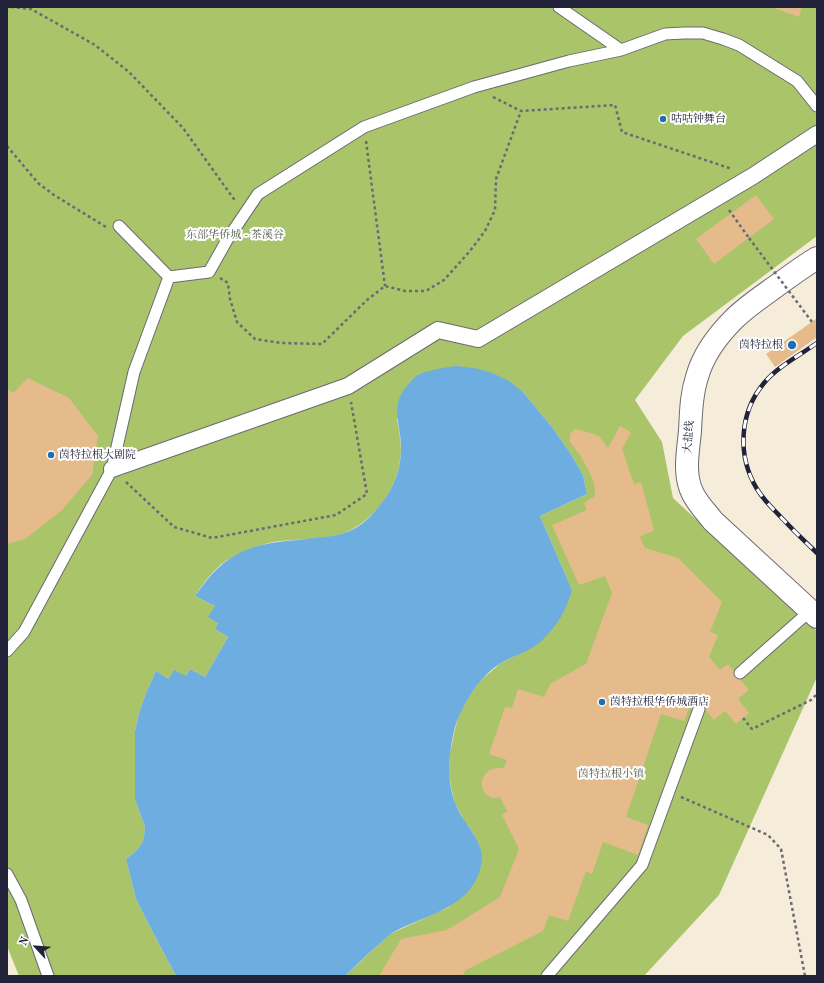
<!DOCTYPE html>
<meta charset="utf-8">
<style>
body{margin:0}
#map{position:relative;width:824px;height:983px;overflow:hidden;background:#f5ecda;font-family:"Old Standard TT",serif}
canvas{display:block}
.frame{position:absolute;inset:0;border:8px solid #22223b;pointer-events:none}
.north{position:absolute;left:16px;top:927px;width:40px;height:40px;-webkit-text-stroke:3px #fff;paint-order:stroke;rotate:296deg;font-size:11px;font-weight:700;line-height:16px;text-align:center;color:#22223b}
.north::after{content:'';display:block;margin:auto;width:14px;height:18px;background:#22223b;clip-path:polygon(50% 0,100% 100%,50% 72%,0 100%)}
</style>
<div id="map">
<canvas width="824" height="983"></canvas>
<div class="frame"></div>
<div class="north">N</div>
</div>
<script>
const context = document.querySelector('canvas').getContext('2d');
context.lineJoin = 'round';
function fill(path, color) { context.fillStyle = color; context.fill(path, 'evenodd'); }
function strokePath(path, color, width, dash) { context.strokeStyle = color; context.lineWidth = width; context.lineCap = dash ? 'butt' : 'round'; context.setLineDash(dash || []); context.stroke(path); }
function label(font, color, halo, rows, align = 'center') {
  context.font = font + ' "Old Standard TT","Noto Serif SC",serif'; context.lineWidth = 4; context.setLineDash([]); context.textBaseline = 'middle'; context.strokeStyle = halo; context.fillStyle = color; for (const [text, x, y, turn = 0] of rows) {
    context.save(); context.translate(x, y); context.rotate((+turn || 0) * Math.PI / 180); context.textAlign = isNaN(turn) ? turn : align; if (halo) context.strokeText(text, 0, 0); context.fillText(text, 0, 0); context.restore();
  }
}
const green = new Path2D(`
 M7,7H817V236L683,336L635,400L662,442L673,498L817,631V677L719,895L644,976H345L390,934L449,907L480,847L473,833L464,820L455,803L451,787L449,773L450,753L454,733L459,714L469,696L481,680L501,663L521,653L572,590L540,516L587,494L583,475L571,454L552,427L523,392L397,419C399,430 401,441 401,452C399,491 369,530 330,537C311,540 292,539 273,542C259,545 245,551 233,557C216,565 205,581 195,596L215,606L218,623L215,629L228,637L205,677L190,669L186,676L169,679L156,671L146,693L139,713L135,731V799L145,827L144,838L142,843L136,851L126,859L136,899L147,921L176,976H19L7,946Z`);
const water = new Path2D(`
 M456,366L474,368L490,372L509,381L523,392L552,427L571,454L583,475L587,494L540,516L572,590C566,609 561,620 547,635C545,637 542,641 539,643C528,652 513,656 501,663C483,674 469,694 460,714C451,732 447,768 451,788C453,799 458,811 465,821C470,829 477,838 480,847C485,861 479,878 470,889C452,912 416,919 392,933C386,937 381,943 376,947C365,957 355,966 345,976H176L147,921L136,899L126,859L136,851L142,843L144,837L145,827L135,799V731L139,713L146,693L156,671L169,679L174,670L186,676L190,669L205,677L228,637L215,629L218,623L208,617L215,606L195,596C209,576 223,559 246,550C268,541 292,541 315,538C326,537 337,536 347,532C358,528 369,519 376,510C390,495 400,474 401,453C403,427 387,406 409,384C410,382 413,379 415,377C425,370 444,368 456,366Z`);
const building = new Path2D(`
 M771,7H802L799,17Z
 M756,195L774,219L714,264L696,239Z
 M817,318V337L775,367L766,354L802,329Z
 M28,378L69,398L98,436L92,475L61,511L25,539L7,544V389L13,393Z
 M620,426L631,432L622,449L634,484L641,482L654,530L640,537L645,548L678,558L722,602L710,632L718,635L709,657L720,670L728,664L749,690L738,699L749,713L736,724L725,711L714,720L694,695L684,721L661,714L626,817L648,825L638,855L603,842L592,874L586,871L568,921L549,915L543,931L466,970L462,976H379L401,939L447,930L500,897L519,849L502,815L507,811L500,797L493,798L488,796L484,792L482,786V780L485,774L490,770L497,768H504L507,760L489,754L505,707L512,708L518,689L544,697L550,684L586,664L612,593L605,576L579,585L552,525L587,510L584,503L595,496L594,483L589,471L580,455L570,442V434L575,429L587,432L599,436L608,448Z`);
const path = new Path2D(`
 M11,7L31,9L95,45L129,72L183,128L236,202
 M493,97L521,111L615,105L622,132L732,169
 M366,141L385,286
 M7,146L38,183L54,195L106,227
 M729,210L749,238
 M220,278L228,283L230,299L237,322L255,339L281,343L322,344L367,300L385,286L405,291H426L444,280L470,251L485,231L495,210L496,179L521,111
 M126,482L174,527L212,538L336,515L367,494L351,402
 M743,718L752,729L811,700L817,694
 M681,797L768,835L781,849L805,976`);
const service = new Path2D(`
 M559,7L621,50
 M119,226L169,277
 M169,277L209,272L227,240L258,194L364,127L474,87L569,61L621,50L665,34L684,33H703L723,39L739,45L797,81L817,106
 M7,651L24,632L112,469L134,372L169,277
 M740,673L810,611
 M7,874L21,900L48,976
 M547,976L642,865L699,709`);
const pedestrian = new Path2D(`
 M112,469L348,386L438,330L478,339L753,176L817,134`);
const secondary = new Path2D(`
 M817,258C802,267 789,277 775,287C761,297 746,307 734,319C718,335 703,355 697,377C691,395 691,413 690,431C688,452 683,475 693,494C698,504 706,512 713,521L817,617`);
const rail = new Path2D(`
 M817,343C800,355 777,367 764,383C739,413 737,456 757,489C762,497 769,505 776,512C789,526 803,540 817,553`);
const pathBridge = new Path2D(`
 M749,238L812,322`);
const markers = [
 [663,119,4,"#1f6fb2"],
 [792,345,5,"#1f6fb2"],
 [51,455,4,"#1f6fb2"],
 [602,702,4,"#1f6fb2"]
];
const poiNames = [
 ["咕咕钟舞台",671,119],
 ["茵特拉根",783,345,"right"],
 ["茵特拉根大剧院",59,455],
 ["茵特拉根华侨城酒店",610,702]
];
const parkNames = [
 ["东部华侨城 - 茶溪谷",235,235],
 ["茵特拉根小镇",611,774]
];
const streetNames = [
 ["大盐线",689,437,-85]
];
fill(green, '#aac46a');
fill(water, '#6dade0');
fill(building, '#e5bb8c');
strokePath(service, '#6c6973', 13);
strokePath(pedestrian, '#6c6973', 18);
strokePath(secondary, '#6c6973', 24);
strokePath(path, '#6c6973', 2.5, [3, 3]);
strokePath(service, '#fff', 11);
strokePath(pedestrian, '#fff', 16);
strokePath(secondary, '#fff', 22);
strokePath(rail, '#22223b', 4.5);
strokePath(rail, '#fff', 3, [9]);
strokePath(pathBridge, '#6c6973', 2.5, [3, 3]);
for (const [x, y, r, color] of markers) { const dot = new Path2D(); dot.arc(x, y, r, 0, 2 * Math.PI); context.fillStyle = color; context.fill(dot); strokePath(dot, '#fff', 1.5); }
label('11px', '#22223b', '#fff', poiNames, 'left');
label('11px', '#525b4b', '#fff', parkNames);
label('11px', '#22223b', '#fff', streetNames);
</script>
